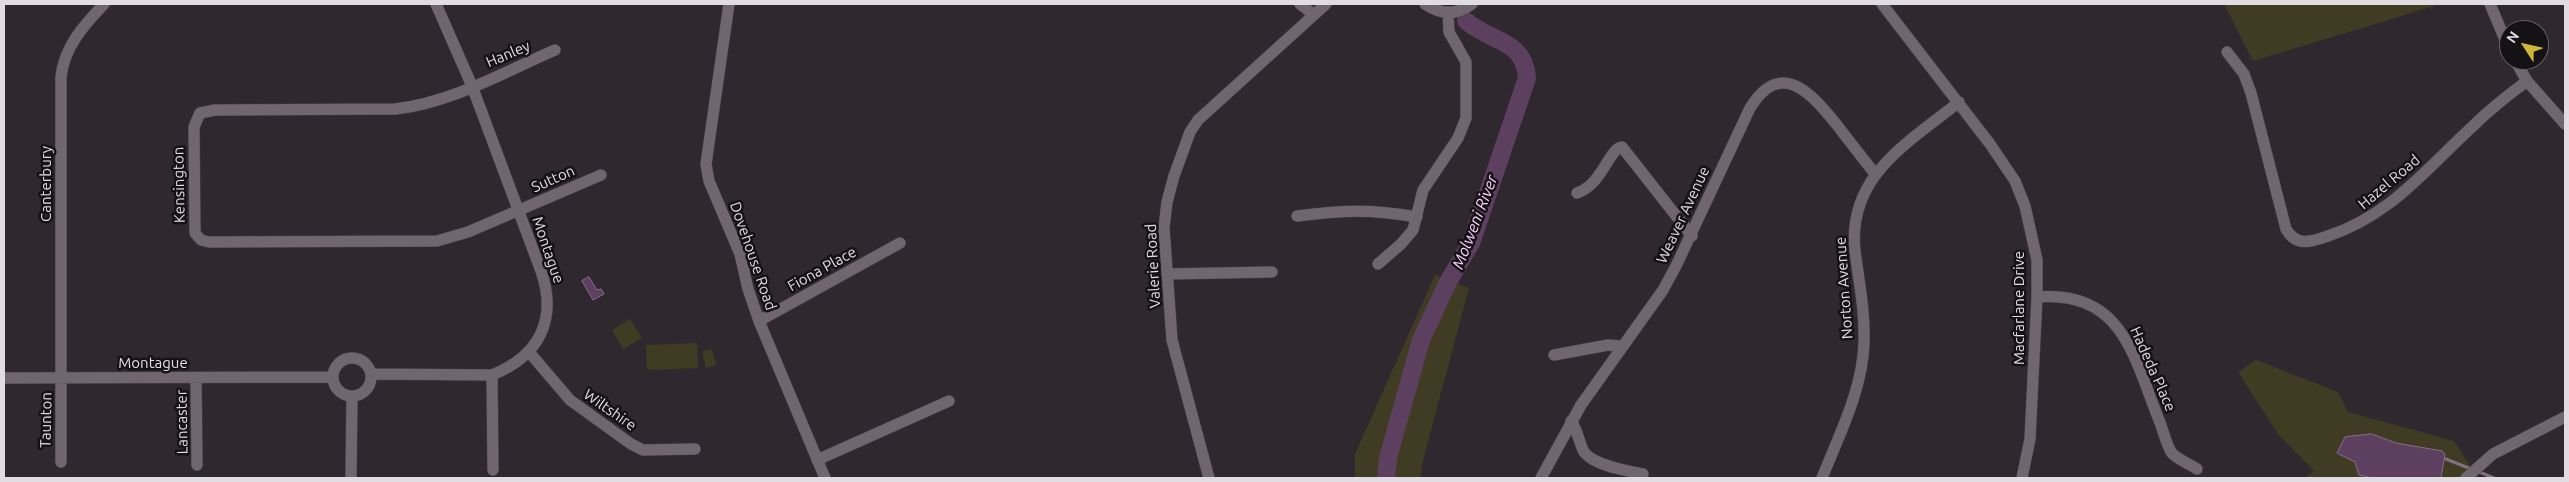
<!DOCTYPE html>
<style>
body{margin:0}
#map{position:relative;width:2569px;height:482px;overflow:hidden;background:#2f282f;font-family:Ubuntu,sans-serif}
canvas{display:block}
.frame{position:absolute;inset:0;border:5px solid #e1dce1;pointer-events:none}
.north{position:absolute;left:2499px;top:20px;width:50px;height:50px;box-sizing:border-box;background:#151215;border:1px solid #676367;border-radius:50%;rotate:305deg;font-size:14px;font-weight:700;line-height:20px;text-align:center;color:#e1dce1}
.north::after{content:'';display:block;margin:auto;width:18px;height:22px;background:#cfb837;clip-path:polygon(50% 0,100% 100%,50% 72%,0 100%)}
</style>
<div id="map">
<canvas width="2569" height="482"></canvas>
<div class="frame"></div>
<div class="north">N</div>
</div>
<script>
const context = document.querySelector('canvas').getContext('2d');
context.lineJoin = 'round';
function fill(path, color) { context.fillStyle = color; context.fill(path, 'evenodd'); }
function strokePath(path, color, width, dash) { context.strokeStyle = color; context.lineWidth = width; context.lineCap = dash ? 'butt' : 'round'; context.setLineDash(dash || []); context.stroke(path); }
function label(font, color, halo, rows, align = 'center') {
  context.font = font + ' Ubuntu,sans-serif'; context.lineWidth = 5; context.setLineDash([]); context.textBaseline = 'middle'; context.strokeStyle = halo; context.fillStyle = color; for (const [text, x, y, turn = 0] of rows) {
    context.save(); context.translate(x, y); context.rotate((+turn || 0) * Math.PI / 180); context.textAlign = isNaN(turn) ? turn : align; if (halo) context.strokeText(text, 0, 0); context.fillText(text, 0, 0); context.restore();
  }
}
const green = new Path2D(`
 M2224,4H2441L2253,61Z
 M1435,275L1469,288L1424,456L1420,478H1355V454Z
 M630,319L642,338L623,349L612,330Z
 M697,343L698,368L647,370L646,345Z
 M712,349L716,365L706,368L702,351Z
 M2256,360L2338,392L2348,412L2454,441L2473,470L2466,478H2304L2314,471L2278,434L2238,372Z`);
const water = new Path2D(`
 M589,277L597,290L601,289L604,294L593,300L582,281Z
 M2372,434L2396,443L2442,451L2445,454L2441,478H2373L2359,475L2355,462L2337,453L2345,437Z`);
const stream = new Path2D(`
 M2446,459L2471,469
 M2477,471L2494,478`);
const river = new Path2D(`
 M1386,478L1388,458L1421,340L1448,282L1471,243L1527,78C1524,39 1492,43 1466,21`);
const minor = new Path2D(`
 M729,4L706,164L709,181L740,254L748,289L759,321L825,478
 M1300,4L1314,15
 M1425,4C1441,15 1457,15 1472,4
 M1882,4L1990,144L2015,181L2025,206L2037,260V297L2030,439L2022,478
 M2490,4L2509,49
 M555,50C504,72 451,103 395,109L215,110L200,113L194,127L195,233L201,240L209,242L437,241L468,232L601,175
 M2227,52L2244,74L2251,93L2286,229C2296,247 2311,242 2328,236C2391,215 2425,170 2472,127C2489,110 2508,95 2527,81
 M2515,60L2527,81L2565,124
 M1577,193C1603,184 1609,148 1622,147L1692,236
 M1297,216C1343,210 1371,209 1417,217
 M1378,264L1401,244L1413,230L1423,190L1458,138L1466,118V62L1449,32L1448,12
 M1167,274L1272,272
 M2037,297C2122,290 2133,355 2159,420C2163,430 2166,443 2171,452C2176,459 2190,464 2197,469
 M759,321L900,243
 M529,352L570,400L631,444L643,450L695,449
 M1554,355L1608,345L1621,346
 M333 377a19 19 0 1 1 38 0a19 19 0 1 1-38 0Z
 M371,374L492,375C539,356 558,320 541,271L472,86L436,4
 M492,375L493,470
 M4,378L333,377
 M196,378L197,465
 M1571,421C1578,431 1578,439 1583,450C1590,465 1628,471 1643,474
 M817,460L949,401
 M61,462V77C64,47 84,25 104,4
 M351,478L352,396
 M1209,478L1172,340L1164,228L1167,202L1174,176L1190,132L1198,120L1326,4
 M1541,478L1581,405L1663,290L1677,264L1750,108C1781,58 1811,93 1837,125C1849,141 1862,157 1875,174
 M1822,478C1839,435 1863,389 1864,342C1865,311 1859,282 1855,251C1847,176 1908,143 1959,102
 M2466,478L2493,454L2565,417`);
const streetNames = [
 ["Hanley",508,54,-23],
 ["Sutton",553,179,-24],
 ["Hazel Road",2389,182,-40],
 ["Canterbury",46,184,-90],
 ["Kensington",179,185,-91],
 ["Weaver Avenue",1683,215,-65],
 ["Montague",548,250,71],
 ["Dovehouse Road",753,256,71],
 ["Valerie Road",1153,266,-93],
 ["Fiona Place",822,269,-29],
 ["Norton Avenue",1844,288,-94],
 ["Macfarlane Drive",2019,308,-90],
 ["Montague",153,363],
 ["Hadeda Place",2153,369,66],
 ["Wiltshire",610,410,35],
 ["Taunton",46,420,-89],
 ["Lancaster",182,422,-91]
];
const waterNames = [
 ["Molweni River",1475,222,-69]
];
fill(green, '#403c23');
fill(water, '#5d405f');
strokePath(water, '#856f86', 1);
strokePath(stream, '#856f86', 3);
strokePath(river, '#5d405f', 18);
strokePath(minor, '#4c454c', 12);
strokePath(minor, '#6f6670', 11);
label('15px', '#e1dce1', '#151215', streetNames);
label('italic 16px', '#fad1fc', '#151215', waterNames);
</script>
